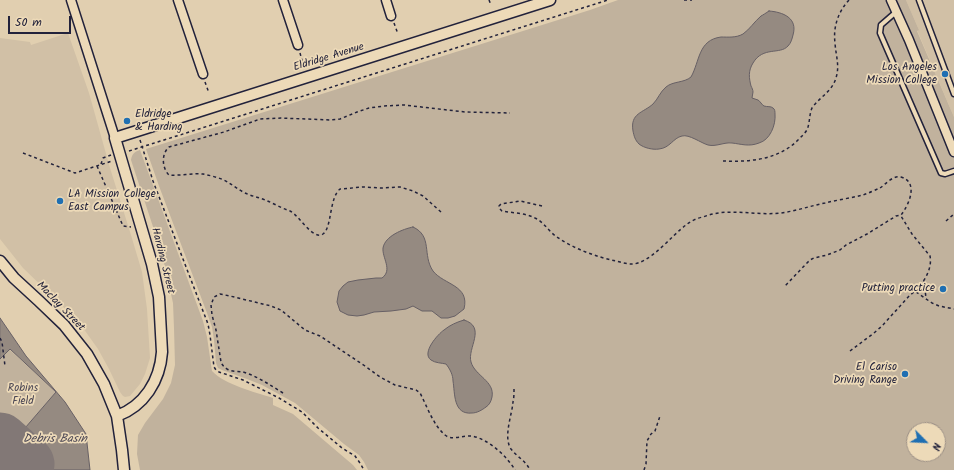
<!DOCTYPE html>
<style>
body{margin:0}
#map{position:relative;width:954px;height:470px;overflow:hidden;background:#e1cfb0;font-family:Kalam,sans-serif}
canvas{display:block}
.north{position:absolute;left:906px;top:422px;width:40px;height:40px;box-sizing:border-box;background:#eddab8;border:1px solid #9c9086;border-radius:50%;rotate:114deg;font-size:11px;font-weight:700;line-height:16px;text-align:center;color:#22223b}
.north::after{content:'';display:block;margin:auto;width:14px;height:18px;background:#1f6fb2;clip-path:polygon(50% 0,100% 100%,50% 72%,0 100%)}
.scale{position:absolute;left:8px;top:16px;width:63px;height:18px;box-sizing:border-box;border:2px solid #22223b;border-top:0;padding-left:5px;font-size:12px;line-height:14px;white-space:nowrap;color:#22223b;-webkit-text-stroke:3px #eddab8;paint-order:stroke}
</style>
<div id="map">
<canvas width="954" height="470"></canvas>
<div class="north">N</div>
<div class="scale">50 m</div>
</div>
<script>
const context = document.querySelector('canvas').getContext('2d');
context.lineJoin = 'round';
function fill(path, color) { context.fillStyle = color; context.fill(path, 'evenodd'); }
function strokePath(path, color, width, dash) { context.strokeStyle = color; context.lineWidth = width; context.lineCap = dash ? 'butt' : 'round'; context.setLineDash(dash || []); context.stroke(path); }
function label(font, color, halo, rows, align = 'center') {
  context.font = font + ' Kalam,sans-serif'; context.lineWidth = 3.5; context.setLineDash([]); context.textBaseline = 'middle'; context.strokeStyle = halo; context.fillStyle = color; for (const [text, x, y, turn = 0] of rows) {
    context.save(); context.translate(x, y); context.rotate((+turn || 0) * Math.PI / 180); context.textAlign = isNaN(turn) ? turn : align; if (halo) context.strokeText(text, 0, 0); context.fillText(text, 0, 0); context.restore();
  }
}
const built = new Path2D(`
 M906,0H954V117L917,30H919Z
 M68,33L89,93L110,168L131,235L142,272L147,309L150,358L145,374L140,384L130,396L125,397L123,396L120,392L109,369L98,349L78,321L23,268L0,239V38L30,42L31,45Z`);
const green = new Path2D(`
 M618,0H906L919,30L917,31L954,117V470H368L364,462L359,455L344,444L295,403L262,385L247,379L222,370L218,368L216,363L214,340L212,327L207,313L159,186L146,149L590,10ZM914,430H938V454H914Z
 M140,150L203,321L207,337L212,371C225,385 255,392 273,398V405L293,414L353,465L357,470H140L137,454L138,435L145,423L163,399L171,383L175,365L174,328L173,303L162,254L131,160C132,154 134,152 140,150Z
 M9,349L56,392L14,442L36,463L30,470H0V359Z`);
const water = new Path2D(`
 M769,11C783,12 798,18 793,35C792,39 791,43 788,46C780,55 763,46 753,63C748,71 749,78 751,86C752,88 753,90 753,92C753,94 752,96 752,98C754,99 756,99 758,100C760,101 762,105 764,106C767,107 771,106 773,108C775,109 775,112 775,114C776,125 770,140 759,143C749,147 741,144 732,143C724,142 716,147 708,145C701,143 689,134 682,136C673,138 670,148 659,149C653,150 644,148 639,144C635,140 634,136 633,131C630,113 643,113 653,104C658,99 660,92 666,87C673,81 684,83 691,77C700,61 698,40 721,37C728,37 736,38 743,34C750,29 754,22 761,16C763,15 766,13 769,11Z
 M413,227C433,236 422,255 433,271C444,285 470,285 464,309L455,316L448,318H441L432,311H422L413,306L406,309L391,311L374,312L364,315L357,316L348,315L340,311L337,302L339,291L343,286L348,282L358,280L376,278H382C393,270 382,258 383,248C385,236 403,229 413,227Z
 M0,318L26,356L65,402L86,434L90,470H30L36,463L13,442L56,392L10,349L0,359Z
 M464,320C487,327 467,348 471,362C475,376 495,381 492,397C491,402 489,405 486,407C482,410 477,413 472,413C453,415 455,393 453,381C453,375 450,369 446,364C442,363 435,363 431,360C421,353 438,334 444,330C450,325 457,322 464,320Z`);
const runway = new Path2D(`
 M0,441L26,464L22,470`);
const path = new Path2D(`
 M489,0L491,5
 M684,0H692
 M394,23L398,34
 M300,53L303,64
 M205,82L209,93
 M140,140L153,181L208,324L210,335L214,367L216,370L219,372L243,380L279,398L302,412L318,428L342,448L355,456L360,463L364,470
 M129,151L608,0
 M23,153L75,173L112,161
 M723,161C750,162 779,160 799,139C802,136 805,133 807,130C810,123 809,115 812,108C818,99 829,93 834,83C841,68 836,58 835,43C833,27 838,12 849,0
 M101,164L103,158L111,155
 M97,166L123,226L131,227
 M542,206L520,201L501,204L499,206V208L502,211C513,213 525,213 535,218C544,222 549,232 557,237C574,249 597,257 616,261C621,262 626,264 631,264C649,265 672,235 686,225C691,221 697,218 703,217C728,207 754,216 781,213C796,211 810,206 825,203C837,200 851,198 863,195C869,193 875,190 880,188C886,184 893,175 901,177C919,182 909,205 901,215L896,216L867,234L846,245L840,250L827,255L814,258L810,260L806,264L785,286
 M441,212L423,196L413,191L400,187L381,188L363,187L340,189C329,198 332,228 323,234C313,241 299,215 290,211C281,208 273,203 265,200C258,197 251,196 245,193C239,190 234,186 229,183C222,178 212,176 203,174C192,173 180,176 169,175C162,168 161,154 169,147L224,132L260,119L281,118L330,120L340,119L357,112L369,108L384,106L404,105L465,112L510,113
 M946,221L954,214
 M924,281L926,298
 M916,292L932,303L939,306L954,309
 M0,338L2,342L5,366
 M850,351L874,333L882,326L910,295C921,288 933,270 930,256L912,234L901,216
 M514,389C514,393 514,398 513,402C512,415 503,437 511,449C517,457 526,461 530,470
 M283,393C270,385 257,376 243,372C238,371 232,372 227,369C224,367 222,365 221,362L216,330L212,315L211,305L214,297L220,294L230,296L271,306L281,310L305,330L320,336L365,366L380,377L395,385L416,390L420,393C427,406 433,425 445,435C452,441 463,435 472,436C488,439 507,456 515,470
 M644,470L646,464L647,441L651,434L655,431L660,416`);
const service = new Path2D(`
 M919,0L954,94
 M896,12L881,25L880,33L941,173L945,174L954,171`);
const minor = new Path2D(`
 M71,0L115,138
 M178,0L203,74
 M283,0L298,45
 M386,0L391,16
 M891,0L909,40L954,152`);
const tertiary = new Path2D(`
 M0,261L14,278L39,301L64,325L87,354L104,384L117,416L122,450L124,470
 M117,416C144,406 160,381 162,352L159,297L152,264L115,138L550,0`);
const markers = [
 [945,74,4,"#1f6fb2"],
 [127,121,4,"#1f6fb2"],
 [60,201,4,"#1f6fb2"],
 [943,289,4,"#1f6fb2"],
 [905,374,4,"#1f6fb2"]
];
const streetNames = [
 ["Eldridge Avenue",329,58,-17],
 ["Harding Street",162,261,76],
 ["Maclay Street",60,307,46]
];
const poiNames = [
 ["Los Angeles",937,68],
 ["Mission College",937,81],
 ["Eldridge",135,115,"left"],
 ["& Harding",135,128,"left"],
 ["LA Mission College",68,195,"left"],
 ["East Campus",68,208,"left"],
 ["Putting practice",935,289],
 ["El Cariso",897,368],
 ["Driving Range",897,381]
];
const parkNames = [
 ["Robins",23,389],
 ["Field",23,402]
];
const waterNames = [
 ["Debris Basin",55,440]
];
fill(built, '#d1c0a6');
fill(green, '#c1b29d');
fill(water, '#958a81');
strokePath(water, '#676065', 1);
strokePath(runway, '#827876', 57);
strokePath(service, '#22223b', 7);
strokePath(minor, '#22223b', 11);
strokePath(tertiary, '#22223b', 13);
strokePath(path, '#22223b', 1.5, [3, 3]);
strokePath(service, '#eddab8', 4);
strokePath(minor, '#eddab8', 8);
strokePath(tertiary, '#eddab8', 10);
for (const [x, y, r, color] of markers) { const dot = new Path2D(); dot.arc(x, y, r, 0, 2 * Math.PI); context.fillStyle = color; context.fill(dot); strokePath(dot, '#eddab8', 1.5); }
label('11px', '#22223b', '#eddab8', streetNames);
label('11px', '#22223b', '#eddab8', poiNames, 'right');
label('11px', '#4a4654', '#eddab8', parkNames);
label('italic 12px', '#4a4654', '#eddab8', waterNames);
</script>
